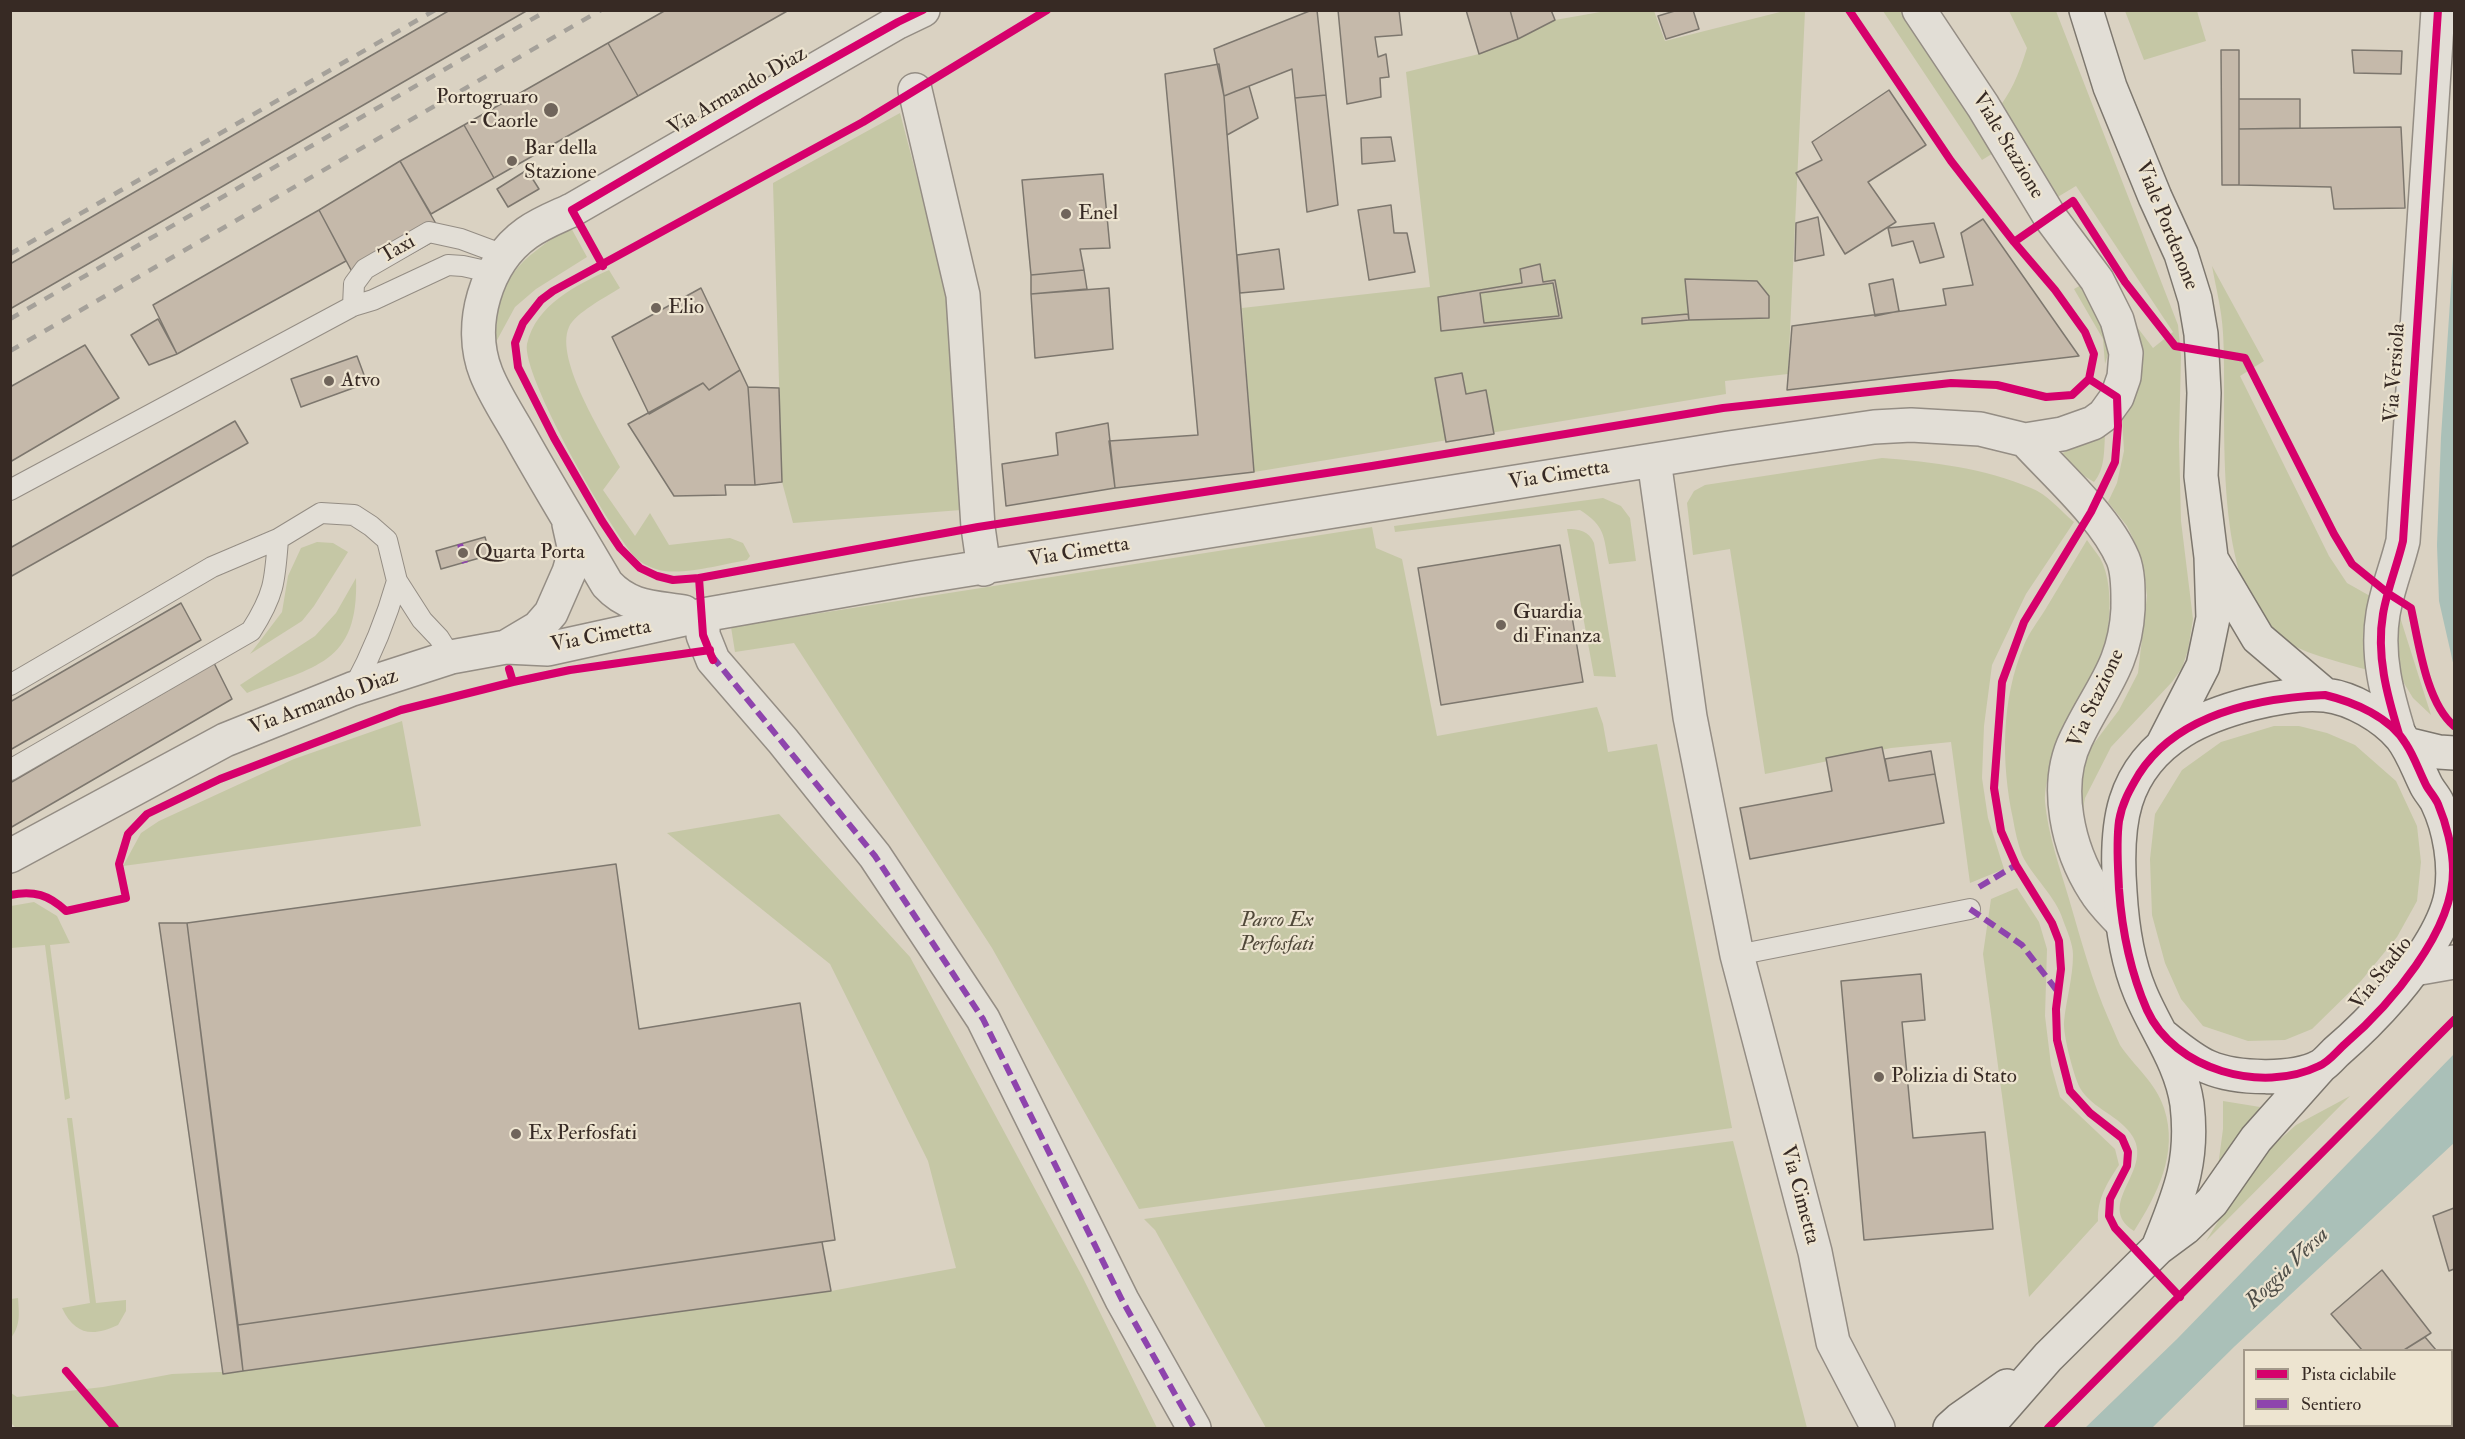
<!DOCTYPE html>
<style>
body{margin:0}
#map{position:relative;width:2465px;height:1439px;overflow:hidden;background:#dad2c2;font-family:"IM FELL Double Pica",serif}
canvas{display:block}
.frame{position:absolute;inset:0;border:12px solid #372a24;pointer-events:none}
.legend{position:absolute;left:2243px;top:1349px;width:210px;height:78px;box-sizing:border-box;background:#ede4d0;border:2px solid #a49a8b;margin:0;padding:8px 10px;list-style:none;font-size:18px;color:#372a24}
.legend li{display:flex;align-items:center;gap:12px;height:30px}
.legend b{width:30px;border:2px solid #a49a8b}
</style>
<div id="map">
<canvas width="2465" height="1439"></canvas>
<div class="frame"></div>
<ul class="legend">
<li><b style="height:8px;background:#d6006c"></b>Pista ciclabile</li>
<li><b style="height:8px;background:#8e44ad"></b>Sentiero</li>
</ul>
</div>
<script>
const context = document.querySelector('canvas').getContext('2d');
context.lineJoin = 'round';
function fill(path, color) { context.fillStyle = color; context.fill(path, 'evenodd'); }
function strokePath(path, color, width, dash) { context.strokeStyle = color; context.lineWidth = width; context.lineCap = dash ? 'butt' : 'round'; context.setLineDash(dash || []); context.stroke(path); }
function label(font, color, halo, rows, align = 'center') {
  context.font = font + ' "IM FELL Double Pica",serif'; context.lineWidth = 4.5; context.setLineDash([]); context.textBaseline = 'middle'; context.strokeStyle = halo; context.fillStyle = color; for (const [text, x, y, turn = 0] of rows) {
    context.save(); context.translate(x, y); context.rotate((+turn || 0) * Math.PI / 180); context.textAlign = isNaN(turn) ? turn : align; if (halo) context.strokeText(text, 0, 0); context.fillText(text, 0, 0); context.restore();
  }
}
const green = new Path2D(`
 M1606,11H1654L1665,41L1784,11H1805L1788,374L1725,381L1726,394L1254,472L1242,308L1430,287L1406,72L1479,54L1555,20Z
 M1883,11H1900L1995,152L1982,160Z
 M2009,11H2056L2178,325L2181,356L2179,442L2181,521L2193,619L2188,650L2182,668L2172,682L2111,747L2085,798L2081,820L2075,777L2089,750L2119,710L2138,673L2147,596L2144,571L2138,549L2127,526L2108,502L2117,483L2124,451L2115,298L2153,348L2173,332L2076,186L2051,201L1993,115C2011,94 2019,74 2027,48Z
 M2125,11H2197L2206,41L2144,60Z
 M900,113L949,299L961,510L793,523L782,482L773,183Z
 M570,226L587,257L536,289L515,307L496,342C496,275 519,262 570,226Z
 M2212,266L2264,361L2240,376L2329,556L2347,583L2370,596L2371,671C2342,662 2298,654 2274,633C2210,575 2228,414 2223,333C2222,311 2216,288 2212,266Z
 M609,270L620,288C606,297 575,313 569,327C554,359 604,437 620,467L603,490L635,536L650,513L669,545L730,538L743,543L750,556L747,560C724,564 678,577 656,569C650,567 641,563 636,558C611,532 521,375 527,344C536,304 577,285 609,270Z
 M2083,284L2111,344L2105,364L2103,339L2074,289Z
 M2105,435C2104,451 2105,469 2094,482L2053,457Z
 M1882,458C1932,462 1985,468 2031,488C2047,494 2061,511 2074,522L2026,594L1992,665L1984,726L1982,778L1988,818L2004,869L1970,883L1951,742L1891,748L1765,774L1730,549L1693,555L1687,503L1694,491L1705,485Z
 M1603,498L1621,506L1630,518L1636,561L1609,564C1603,535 1606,527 1580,510L1395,532L1394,526Z
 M1372,527L1376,548L1402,559L1437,736L1597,707L1603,724L1608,752L1657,744L1732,1128L1139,1209L992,948L794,643L735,652L731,627Z
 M1567,529C1579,529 1589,531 1594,543L1616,677L1594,676Z
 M2087,540C2091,546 2096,552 2100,558C2118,590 2108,655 2092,686C2085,700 2074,711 2067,724C2056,743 2044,781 2045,802C2048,835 2060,868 2069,899C2081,940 2092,981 2109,1020C2113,1028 2116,1037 2120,1045C2134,1066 2156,1083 2164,1108C2179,1153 2157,1195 2134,1231C2094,1205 2153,1171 2133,1137C2120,1115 2093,1110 2080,1088C2074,1077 2063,1035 2064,1022C2066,1000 2073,978 2073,955C2073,944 2067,931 2063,920C2057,898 2032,876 2022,855C2018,844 2015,831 2013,819C2001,762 2001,700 2024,645C2029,633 2038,621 2045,610C2059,587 2073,563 2087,540Z
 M317,542L333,543L348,552L314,606L302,621L250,654L282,612L288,576L301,548Z
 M356,578C359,665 314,666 247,693L240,685L315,636L336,613Z
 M2400,617L2431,715L2413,698L2402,680L2393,629Z
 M402,721L421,826L123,866L141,833L159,821L294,759Z
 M2274,726H2299L2327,733L2355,745L2396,781L2417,826L2421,862L2417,901L2397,937L2361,981L2312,1029L2285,1040L2248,1041L2203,1026L2181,999L2165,963L2152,915L2150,859L2155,814L2182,770L2221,742Z
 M779,814L910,957L1083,1278L1157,1428H16L11,1423V1393L17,1397L103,1387L172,1374L243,1371L831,1291L956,1268L928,1161L830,964L667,833Z
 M2017,888L2039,922L2047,949L2045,1016L2051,1065L2060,1097L2115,1149L2119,1165C2107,1183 2097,1199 2098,1221L2029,1297L1983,954L1991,899Z
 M34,902L57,916L70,943L50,945L70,1098L65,1100L45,945L11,948V906Z
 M2350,1096L2206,1241L2254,1163L2296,1125Z
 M2223,1101L2260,1107L2234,1145L2216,1182L2223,1129Z
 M67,1118H72L96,1303L126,1300V1311L118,1325C92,1337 75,1335 62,1308L90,1303Z
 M1733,1141L1807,1428H1266L1155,1230L1144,1219Z
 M18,1298C19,1313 21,1325 11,1338V1299Z`);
const water = new Path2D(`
 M2454,242V667L2439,601L2437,545L2441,437Z
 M2454,1054V1143L2235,1346L2152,1428H2085L2177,1339Z`);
const building = new Path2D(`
 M450,10H528L10,309V264Z
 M666,10H789L638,96L608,43Z
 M1312,10H1317L1326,95L1295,98L1292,69L1224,96L1214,49Z
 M1338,10H1399L1402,35L1375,37L1378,57L1386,54L1389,77L1380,78L1381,97L1347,104Z
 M1466,10H1510L1518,39L1479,54Z
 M1510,10H1551L1555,20L1518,39Z
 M1678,10H1693L1699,29L1666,39L1658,16Z
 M608,43L638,96L494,178L464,125Z
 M2221,50H2239V185H2222Z
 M2352,50L2402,51L2401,74L2354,73Z
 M1219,64L1224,96L1254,472L1115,488L1109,441L1198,435L1165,74Z
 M1249,86L1258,118L1227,135L1224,96Z
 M1889,90L1926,145L1868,182L1896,222L1845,254L1796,173L1822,160L1812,142Z
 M1326,95L1338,205L1307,212L1295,98Z
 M2239,99H2300V128L2239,129Z
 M464,125L494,178L431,214L400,161Z
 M2401,127L2405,208L2334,209L2331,187L2239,185V129Z
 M1391,137L1395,161L1362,164L1361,138Z
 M400,161L443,236L358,283L319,210Z
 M527,170L539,189L508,207L497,189Z
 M1103,174L1110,248L1080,249L1084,270L1031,275L1022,180Z
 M1391,205L1394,233H1407L1415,272L1369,280L1358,210Z
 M319,210L346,261L177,354L153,305Z
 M1818,217L1824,255L1795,261L1796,223Z
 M1983,219L2079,356L1787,390L1792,326L1946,305L1943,289L1973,285L1961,233Z
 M1934,223L1944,257L1920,263L1913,241L1892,246L1888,228Z
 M1279,249L1284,289L1240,293L1237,255Z
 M1540,264L1543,282L1555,280L1562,318L1441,331L1438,297L1522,283L1520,269ZM1553,283L1559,316L1484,323L1480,293Z
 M1084,270L1087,289L1031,294V275Z
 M1685,279L1757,281L1769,296V318L1689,320Z
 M1893,279L1899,311L1875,316L1869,284Z
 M701,288L740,370L709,390L703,383L649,414L612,337Z
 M1109,288L1113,349L1035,358L1031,294Z
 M1688,314L1689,320L1642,324V318Z
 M158,319L177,354L149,365L131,335Z
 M85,345L119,398L10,462V387Z
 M357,356L367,383L301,407L291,379Z
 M740,370L748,387L755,485H725L726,495L674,496L628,424L703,383L709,390Z
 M1462,373L1466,394L1486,390L1494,434L1446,442L1435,378Z
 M748,387L779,388L782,482L755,485Z
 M235,421L248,443L10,577V548Z
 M1108,423L1115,488L1006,506L1002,464L1058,455L1056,433Z
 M485,537L490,555L441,569L436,551Z
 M1560,545L1583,682L1441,705L1418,568Z
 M181,603L201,640L10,750V702Z
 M214,663L232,699L10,828V783Z
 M1882,747L1889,781L1935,774L1944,823L1750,859L1740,808L1832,791L1826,758Z
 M1931,751L1935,774L1889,781L1885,759Z
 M616,864L639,1029L800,1003L835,1240L238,1325L187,923Z
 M159,923H187L243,1371L223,1374Z
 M1921,974L1925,1020L1902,1022L1913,1138L1985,1132L1993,1229L1864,1240L1841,981Z
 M2454,1208V1269L2449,1271L2433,1216Z
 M822,1242L831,1291L243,1371L238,1325Z
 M2382,1270L2431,1333L2404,1350H2362L2331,1314Z
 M2425,1337L2436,1350H2404Z
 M2452,1362H2454L2453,1385L2452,1382Z
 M2253,1426H2271L2275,1428H2251Z`);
const lane = new Path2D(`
 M353,306L354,284L365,269L429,232L461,239L504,255
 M10,490L353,306L373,300L448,265L463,266L481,270L490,278
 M10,685L212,567L278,539L321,513L354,515L371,526L387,540L397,581L422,620L439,638L451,657
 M353,689C372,654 386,620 397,581
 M10,770L251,631C274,595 275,582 278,539
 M1737,955L1970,909`);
const street = new Path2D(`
 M915,90L963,295L978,527L984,569
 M2025,440C2056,474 2105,517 2123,559C2129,574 2128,593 2128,609C2125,667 2099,690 2076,739C2053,786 2068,849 2095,891C2102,903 2113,913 2122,923
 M1654,460L1690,717L1737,955L1815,1252L1833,1342L1878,1428
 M684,612C653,607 629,608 607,584C579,536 550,489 523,441C511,419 495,396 486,373C467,325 486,262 527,233C541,223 557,217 572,210L898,22L923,10
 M703,615V635L713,660L783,741L875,856L983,1019L1122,1300L1194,1428
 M506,647L548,649L703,615L914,578L1729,448L1874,427L1911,425L1980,429L2025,440L2062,434L2093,423L2104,415L2117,397L2124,377L2126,353L2117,320L2097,280L2050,217L1983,106L1919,10
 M2399,734C2387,695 2376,655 2383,614C2387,590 2397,566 2403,541L2438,10
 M10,856L225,740L352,689L451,657L506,647L538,628L551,613L569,572L575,551L569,524
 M2414,969L2454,962`);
const secondary = new Path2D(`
 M2086,10L2110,87L2155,197L2181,254L2195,299L2201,334L2204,393L2201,476L2211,557L2213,618L2203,666L2163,744
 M2213,562L2258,638L2325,695
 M2406,744L2439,752L2454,753
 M2158,1248C2179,1195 2194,1163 2187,1104C2181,1062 2155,1029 2140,992C2127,961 2122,925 2120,892C2115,826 2120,770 2182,731C2216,710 2285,691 2325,695C2352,698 2384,717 2401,737C2412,751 2418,769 2426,785C2429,791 2434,796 2437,802C2450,829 2456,866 2451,895C2445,928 2415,969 2394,994C2376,1015 2357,1034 2336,1052C2332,1056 2326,1063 2321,1066C2294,1081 2236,1079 2208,1067C2192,1060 2177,1047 2163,1036
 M1950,1428L1960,1419L2007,1386
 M1986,1428L2048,1357L2158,1248L2185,1228L2212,1202L2256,1139L2321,1066`);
const rail = new Path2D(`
 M10,254L435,10
 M10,319L548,10
 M10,351L601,10`);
const quiet = new Path2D(`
 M460,544L465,563
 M712,656L875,856L983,1019L1122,1300L1194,1428
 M1979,887L2016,865
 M1970,909L2022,945L2058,992`);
const cycleway = new Path2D(`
 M2014,242L2073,201L2125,282L2175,346L2245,358L2334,534L2352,564L2389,594L2411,608C2419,644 2426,702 2454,726
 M603,266L572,210L761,99L898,22L923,10
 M2089,379L2117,397L2118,426L2115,462L2091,512L2024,622L2002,682L1994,788L2001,831L2016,865L2052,923L2059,941L2061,969L2056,1009L2057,1040L2070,1091L2090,1113L2122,1138L2128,1152L2127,1166L2110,1199L2109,1216L2115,1228L2180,1297
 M699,578L673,580L657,576L640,568L620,548L602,521L554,438L518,367L515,343L523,323L541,300L553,291L863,122L1047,10
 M713,660L703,635L699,578L978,527L1372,466L1723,408L1951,383L1997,385L2046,397L2072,395L2089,379L2094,354L2085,332L2055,290L2014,242L1951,161L1849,10
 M509,669L513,682L570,670L710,650
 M2325,695C2354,702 2390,717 2406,744C2414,756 2419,771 2426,785C2429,791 2435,797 2438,804C2446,823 2453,849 2453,870C2454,931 2389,1006 2345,1044C2337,1051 2329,1062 2319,1066C2262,1094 2174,1070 2147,1010C2130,971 2122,931 2119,889C2118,866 2116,843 2119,821C2122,803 2130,789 2139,774C2178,713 2258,698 2325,695Z
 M2399,734C2387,695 2376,655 2383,614C2387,590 2397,566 2403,541L2438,10
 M10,895C34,890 49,895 66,911L126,898L119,864L128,834L147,814L220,779L401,710L513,682
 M66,1371L115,1428
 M2048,1428L2454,1020`);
const markers = [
 [551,110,8,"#70655b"],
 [512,161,6,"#70655b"],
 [1066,214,6,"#70655b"],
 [656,308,6,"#70655b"],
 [329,381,6,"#70655b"],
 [463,553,6,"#70655b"],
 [1501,625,6,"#70655b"],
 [1879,1077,6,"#70655b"],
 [516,1134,6,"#70655b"]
];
const streetNames = [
 ["Via Armando Diaz",738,92,-30],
 ["Viale Stazione",2007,146,59],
 ["Viale Pordenone",2166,226,68],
 ["Taxi",398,250,-30],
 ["Via Versiola",2396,373,-86],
 ["Via Cimetta",1559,476,-9],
 ["Via Cimetta",1079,553,-9],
 ["Via Cimetta",601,637,-11],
 ["Via Stazione",2097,699,-65],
 ["Via Armando Diaz",324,703,-20],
 ["Via Stadio",2382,974,-52],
 ["Via Cimetta",1799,1195,75]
];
const poiNames = [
 ["Portogruaro",538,98,"right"],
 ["- Caorle",538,122,"right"],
 ["Bar della",524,149],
 ["Stazione",524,173],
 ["Enel",1078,214],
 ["Elio",668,308],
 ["Atvo",341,381],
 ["Quarta Porta",475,553],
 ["Guardia",1513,613],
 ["di Finanza",1513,637],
 ["Polizia di Stato",1891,1077],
 ["Ex Perfosfati",528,1134]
];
const parkNames = [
 ["Parco Ex",1277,921],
 ["Perfosfati",1277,945]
];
const waterNames = [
 ["Roggia Versa",2288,1269,-44]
];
fill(green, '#c5c7a5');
fill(water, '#aac0b8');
fill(building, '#c5b9aa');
strokePath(building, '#7d776e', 1.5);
strokePath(lane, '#948d84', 22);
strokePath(street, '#948d84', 36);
strokePath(secondary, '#7d776e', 36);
strokePath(lane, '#e2ded6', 20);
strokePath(street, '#e2ded6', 33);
strokePath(secondary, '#e2ded6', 33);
strokePath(rail, '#a5a19a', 4.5, [10, 10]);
strokePath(quiet, '#8e44ad', 6, [12, 6]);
strokePath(cycleway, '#d6006c', 8);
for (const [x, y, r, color] of markers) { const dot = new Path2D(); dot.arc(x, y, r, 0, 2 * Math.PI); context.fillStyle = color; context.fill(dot); strokePath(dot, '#ede4d0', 2); }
label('21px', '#372a24', '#ede4d0', streetNames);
label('21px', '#372a24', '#ede4d0', poiNames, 'left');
label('italic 21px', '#504839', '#ede4d0', parkNames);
label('italic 22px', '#4f4e48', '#ede4d0', waterNames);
</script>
